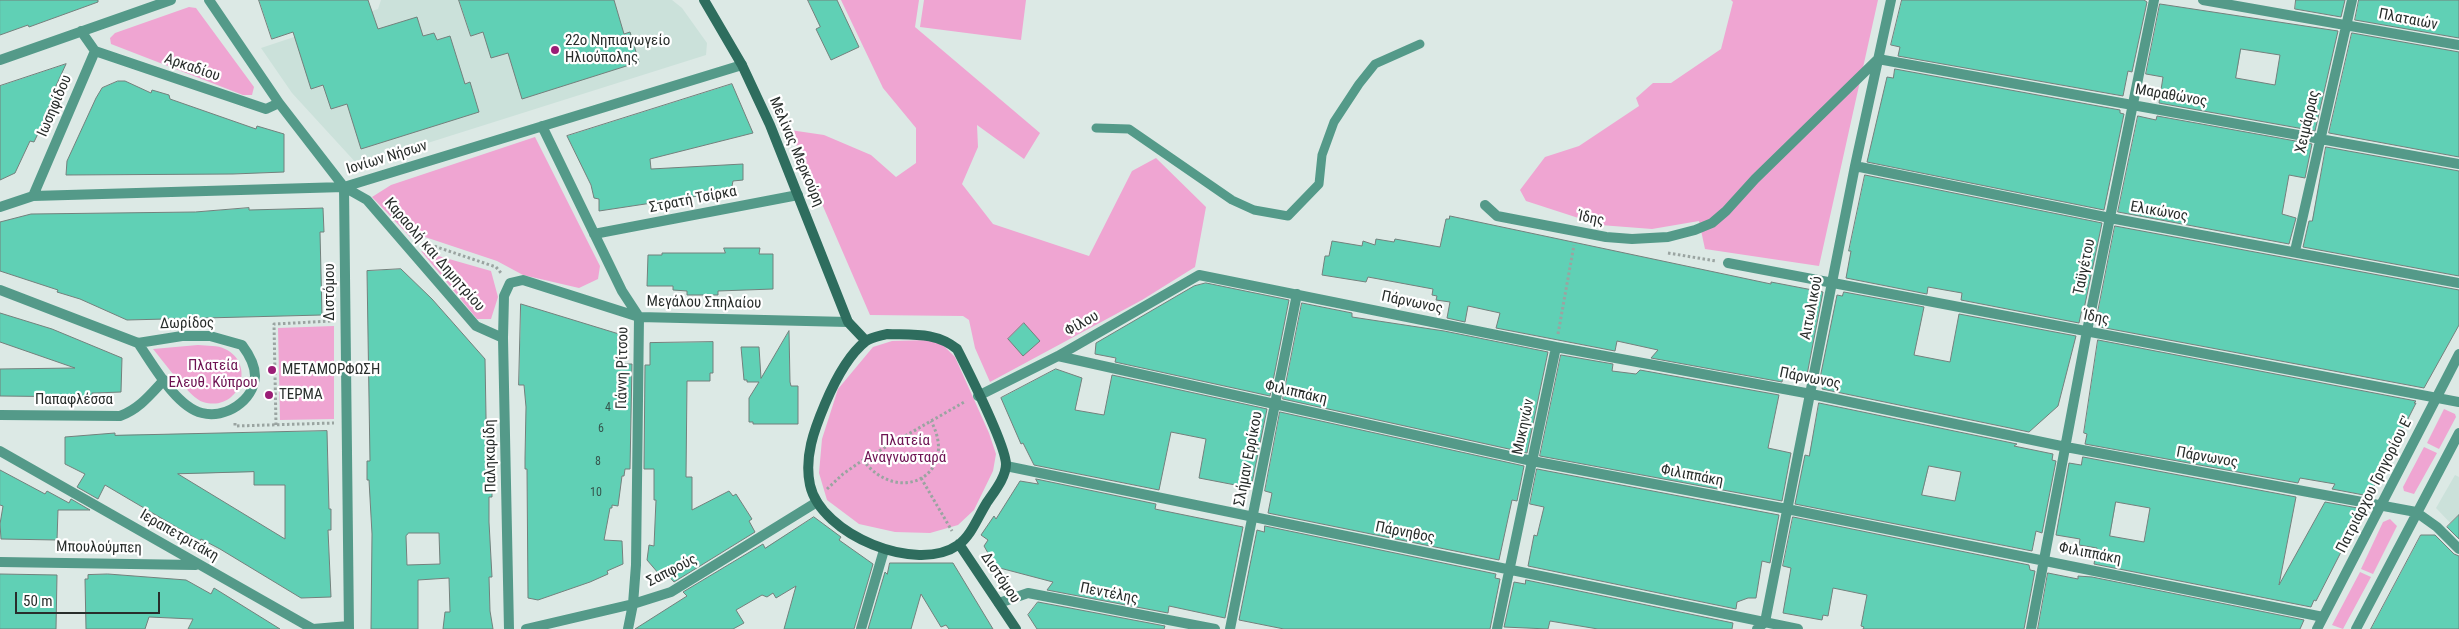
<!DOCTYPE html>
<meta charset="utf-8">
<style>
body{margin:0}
#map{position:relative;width:2459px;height:629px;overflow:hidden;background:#dce9e5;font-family:"Roboto Condensed",sans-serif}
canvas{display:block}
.scale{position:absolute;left:15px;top:592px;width:145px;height:22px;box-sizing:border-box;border:2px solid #282d2b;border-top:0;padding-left:6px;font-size:15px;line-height:18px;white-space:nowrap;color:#282d2b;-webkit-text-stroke:4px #fff;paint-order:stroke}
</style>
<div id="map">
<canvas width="2459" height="629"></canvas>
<div class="scale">50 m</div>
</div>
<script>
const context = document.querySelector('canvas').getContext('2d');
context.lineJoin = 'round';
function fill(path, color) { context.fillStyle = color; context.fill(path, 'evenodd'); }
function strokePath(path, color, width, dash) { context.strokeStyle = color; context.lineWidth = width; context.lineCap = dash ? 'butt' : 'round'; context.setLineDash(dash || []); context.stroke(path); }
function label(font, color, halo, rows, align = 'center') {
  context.font = font + ' "Roboto Condensed",sans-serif'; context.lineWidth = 4.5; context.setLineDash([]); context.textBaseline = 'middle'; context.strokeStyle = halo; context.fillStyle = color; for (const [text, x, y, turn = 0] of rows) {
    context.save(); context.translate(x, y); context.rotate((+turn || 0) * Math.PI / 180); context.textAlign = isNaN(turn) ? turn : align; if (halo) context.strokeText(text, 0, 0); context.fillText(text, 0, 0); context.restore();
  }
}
const built = new Path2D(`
 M381,0H672L682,8L707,43L706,55L358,165L292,93L261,48L378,9Z
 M2455,475L2459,477V532L2436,508Z`);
const green = new Path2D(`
 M841,0H919L915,27L1040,133L1024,159L977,125L978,147L962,184L993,224L1089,256L1132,171L1156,158L1206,207L1195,267L1142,300L990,382L975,348L969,320L963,316L870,315L790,130L824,135L871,155L896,177L916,163V128L883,88Z
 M924,0H1026L1021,40L920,27Z
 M1731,0H1878L1819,266L1705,249L1699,221L1652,229L1600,225L1526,201L1520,190L1545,157L1579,146L1639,106L1636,98L1653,83H1671L1721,49L1733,2Z
 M189,7L196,8L254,87L252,95H243L111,44L110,38L115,33Z
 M535,137L600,266L598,279L579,288L523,275L497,261L422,236L411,238L372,197L391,185Z
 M421,251L491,271L498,297L491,319H477Z
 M334,326V419L280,420L278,328Z
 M930,340L942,344L955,357L989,433L996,454L993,471L974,510L958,525L930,533L895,532L859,524L827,500L819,473L822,439L838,389L873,347L892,341Z
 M198,345C207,346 218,345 225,349C257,364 239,413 203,402C190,398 163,361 153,349Z
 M2444,409L2455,414L2456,417L2439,449L2427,443Z
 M2424,447L2437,453L2414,494L2404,491L2403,487Z
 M2390,519L2397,526L2373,574L2361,569L2383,522Z
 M2360,572L2371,577L2343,629L2332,625Z`);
const building = new Path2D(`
 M0,0H98V2L29,27L28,25L0,35Z
 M259,0H368L378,29L417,17L423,36L434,33L437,40L450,36L465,84L470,82L479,112L361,149L347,104L331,109L323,85L311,89L293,32L272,39Z
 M459,0H614L624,34L630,32L639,62L522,99L508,53L491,58L483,32L471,36Z
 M808,0H837L859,47L831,60L816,29L820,27Z
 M1902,0H2144L2147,2L2132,72L2128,71L2123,96L1898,56L1900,47L1891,45Z
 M2296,0H2345L2341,17L2295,9Z
 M2359,0H2459V38L2355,20Z
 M2160,4L2338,31L2315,131L2159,103L2163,77L2146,74ZM2241,49L2280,55L2275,85L2236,78Z
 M2352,33L2459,52V157L2329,133Z
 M66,64L55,88L58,89L44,116L46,117L34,142L30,141L15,173L0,180V86Z
 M1895,69L2120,110V113L2124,114L2104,210L1867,162L1887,77L1893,78Z
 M118,81H125L151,93L152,90L169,95L170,99L256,129L257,126L284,134V172L233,174L66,175L67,161L96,98L102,88Z
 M732,84L753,133L650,159L651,169L743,164V180L733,181L731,191L599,211V199L594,198L591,185L567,136Z
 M2138,116L2156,120L2157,116L2312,144L2305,178L2289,175L2282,214L2296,218L2289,244L2118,212Z
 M2326,147L2459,171V276L2303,247L2309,221H2312Z
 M1865,175L2102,223L2084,309H2082L2079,323L1961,300L1962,293L1928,287L1927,294L1846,278L1851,251H1849Z
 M249,208V210L323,208L324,232H320L322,315L127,320L80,299L57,292L58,290L0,271V222L31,214L195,212Z
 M1450,216L1771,284V282L1823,292L1806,380L1783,376L1782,382L1651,358L1658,350L1617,341L1615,351L1496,328L1500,313L1468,306L1465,322L1447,318L1450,302L1436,300L1437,296L1432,295L1433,289L1368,277L1366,282L1322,275L1325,256H1329L1332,241L1362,246L1363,241L1375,245L1376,239L1394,242L1395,239L1440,247L1446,219H1449Z
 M2115,226L2459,290V325L2424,388L2100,327L2102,313L2098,312Z
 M724,248H760L759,254H773V289L718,291V295H687V291L673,290V286H647L648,255H662V253H725Z
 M401,269L432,299L485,359L487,473H492V497H489V522L492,577H489L490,611L493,629H443L445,612H450L449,578L418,580V629H371L372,534L369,480H367V461H370L367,271ZM409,533H439L440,564L407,565L406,536Z
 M1206,283L1289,300L1270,396L1115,362L1116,358L1095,354L1096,343L1194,286Z
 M1844,292L1924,307L1914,355L1950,362L1959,314L2076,336L2058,406L2029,432L1822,389L1823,384L1819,383L1837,295L1842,296Z
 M1302,303L1352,313V317L1444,331L1548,352L1527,453L1283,399Z
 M521,304L619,334L618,364H632L630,469H625L624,476H622L618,506L612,505V508H610L604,540L622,541L623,564L607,571L608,574L590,582L538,600L528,598L527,469H525V458L526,407L524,385H519Z
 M0,313L52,329L122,358L121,392L95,393H92V397L0,396V369L75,368L0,342Z
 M1024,323L1040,341L1023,356L1008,339Z
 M789,331L790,382L791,386H798V424H753V422H749V398L759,382H747V380H744L741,347H759L761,378Z
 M2098,340L2416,401L2414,403H2416L2369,496L2332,489L2335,484L2300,478L2298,483L2085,444L2087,434L2084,433Z
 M713,342V373H710V381H687L686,477H692V510L729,491L733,496L736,494L752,519L749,521L755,532L674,582L663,570L659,574L647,560L649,545L654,546L656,500H654V469H644L645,365H650V343Z
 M1561,355L1613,364L1612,371L1636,374L1640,370L1779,395L1768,448L1791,453L1782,501L1540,456Z
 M1056,369L1082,378L1075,410L1104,415L1112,375L1267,409L1251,488L1199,478L1206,439L1171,432L1159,490L1034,465L1023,443L1021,444L1001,398Z
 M1819,403L2017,444L2014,446L2053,454L2052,460L2056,461L2042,533L2036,531L2032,551L1795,504L1805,455L1809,456ZM1929,466L1961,472L1955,501L1922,495Z
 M1280,412L1524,466L1517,501L1512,500L1499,560L1268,513L1272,493L1265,491Z
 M327,431L329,509H331V530H328L331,597L301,598L220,549L201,539L200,541L105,485L98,499L77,487L85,474L65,464V437L115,433V435ZM254,472V485H285V539L178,474Z
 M2083,457L2296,497L2279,585L2325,502L2363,509L2316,601L2314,600L2311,607L2094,564L2097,548L2079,545L2080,539L2056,535L2069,463L2081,465ZM2116,502L2150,508L2144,542L2110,536Z
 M1537,469L1779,515L1770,563L1762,561L1756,598H1748L1737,602L1736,609L1528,566L1534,535L1537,536L1544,507L1530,504Z
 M0,470L45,494L47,491L69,503L71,499L90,510H58L57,540L1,539L0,524L3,506L0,505Z
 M1036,479L1156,504L1155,509L1243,527L1225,618L1169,606L1168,613L1047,590L1053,582L996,567L984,546L988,540L981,535L994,516L996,519L1020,481L1038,484Z
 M2459,515V539L2447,527Z
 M814,517L841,537L839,540L873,564L854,629H784L796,586L776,598L773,593L767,597L762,595L736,610L744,623L733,629H635L687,596L683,592L763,544L765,548Z
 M1793,517L2029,565L2030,570L2035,571L2024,629H1863L1864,627L1861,626L1867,595L1833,588L1828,616L1823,615L1822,620L1783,613L1791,568L1783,566Z
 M1265,526L1496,574L1495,578L1500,579L1490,629H1284L1239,620L1257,530L1264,532Z
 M2421,535H2435L2454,554L2459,556V629H2371Z
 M890,563H953L993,629H949L946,625L941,627L921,594L911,629H868L885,572L887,574Z
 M2048,573L2078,579V576L2092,577L2304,620L2300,629H2038Z
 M0,574L57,575L56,629H0Z
 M108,574L186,580L211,594L214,588L280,629H188L193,619L149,617L145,629H86L85,579H88V575Z
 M1526,580L1733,623L1732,629H1598L1550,621L1548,629L1504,627L1514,582L1525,584Z
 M1038,602L1165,626L1164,629H1037L1028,615Z`);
const path = new Path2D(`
 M425,243L496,267L501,273
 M1668,253L1716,261
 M1558,334L1574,245
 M235,423V426L334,423
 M276,425L274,324L332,321
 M863,460C898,507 960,475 931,421
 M921,478L952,531
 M827,489L843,474L863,460L966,401`);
const lane = new Path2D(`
 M1096,128L1129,129L1232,200L1254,210L1288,216L1319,184L1322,155L1334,122L1359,84L1375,64L1420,44`);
const street = new Path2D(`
 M209,0L279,103L344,187L349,629
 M2203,0L2459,45
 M95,51L266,109L279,103
 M0,60L171,0
 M542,126L622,291L639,317L636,565L633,604L628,629
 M1855,166L2110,218L2459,283
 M344,187L367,200L476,326L503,338
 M33,196L95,51L81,31
 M1485,205L1497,216L1606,237L1632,239L1668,237L1695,230L1712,223L1726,211L1755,179L1878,59L2459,164
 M0,207L33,196L344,187L742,65
 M594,234L798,195
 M2295,251L2352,0
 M1728,263L2459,402
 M0,290L138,343L182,336H210L242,345C248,353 255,365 255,376C254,401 225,419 202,413C176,407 152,363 138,343
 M1058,356L1532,461L1787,509L2323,617
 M978,396L1058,356L1199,275L1556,347L1811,394L2066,447L2416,512L2437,527L2459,549
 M0,415L120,416C139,409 150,395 164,380
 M0,451L313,629L349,626
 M1006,466L1798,629
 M0,562L196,565
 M999,603L1028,593L1215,629
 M509,629L503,338L504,296L510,283L523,280L639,317L848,322
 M526,629L633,604L671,592L817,502
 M861,629L884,550
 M1230,629L1297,294
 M1497,629L1556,347
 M1757,629L1765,622L1855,166L1891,0
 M2031,629L2087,331L2154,0
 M2317,629L2459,354
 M2356,629L2459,433`);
const secondary = new Path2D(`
 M704,0L742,65L770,125L848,322L866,341
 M887,334C913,335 936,332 957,349C968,371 1005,443 1006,464C1006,478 993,493 986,504C978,517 971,536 958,545C917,574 821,535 810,485C804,457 814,430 825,404C833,385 848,355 866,341C872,337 880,336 887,334Z
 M959,544L1016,629`);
const markers = [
 [555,50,5,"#9a1e76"],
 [272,370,5,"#9a1e76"],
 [269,395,5,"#9a1e76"]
];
const numberNames = [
 ["4",608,408],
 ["6",601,429],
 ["8",598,462],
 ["10",596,493]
];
const streetNames = [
 ["Πλαταιών",2408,20,11],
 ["Αρκαδίου",192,68,19],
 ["Μαραθώνος",2171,96,10],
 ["Ιωσηφίδου",55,106,-67],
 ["Χειμάρρας",2308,122,-77],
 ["Μελίνας Μερκούρη",796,152,67],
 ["Ιονίων Νήσων",387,158,-17],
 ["Στρατή Τσίρκα",693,200,-11],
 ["Ελικώνος",2159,212,10],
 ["Ίδης",1591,219,11],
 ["Καραολή και Δημητρίου",434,255,49],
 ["Ταϋγέτου",2085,267,-78],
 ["Διστόμου",330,292,-90],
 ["Μεγάλου Σπηλαίου",704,303,1],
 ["Πάρνωνος",1412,303,12],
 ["Αιτωλικού",1812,308,-79],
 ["Ίδης",2096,318,11],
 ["Δωρίδος",187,324,-1],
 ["Φίλου",1082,324,-30],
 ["Γιάννη Ρίτσου",623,368,-89],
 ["Πάρνωνος",1810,379,11],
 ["Φιλιππάκη",1296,393,13],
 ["Παπαφλέσσα",74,400],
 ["Μυκηνών",1524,427,-78],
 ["Παληκαρίδη",491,456,-91],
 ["Πάρνωνος",2207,458,10],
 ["Σλήμαν Ερρίκου",1249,459,-79],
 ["Φιλιππάκη",1692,476,11],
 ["Πατριάρχου Γρηγορίου Ε'",2375,485,-63],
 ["Πάρνηθος",1405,533,11],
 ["Ιεραπετριτάκη",179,536,30],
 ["Μπουλούμπεη",99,548,1],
 ["Φιλιππάκη",2090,554,11],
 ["Σαπφούς",672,571,-27],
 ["Διστόμου",1000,578,56],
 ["Πεντέλης",1109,594,11]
];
const poiNames = [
 ["22ο Νηπιαγωγείο",565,41],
 ["Ηλιούπολης",565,58],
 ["ΜΕΤΑΜΟΡΦΩΣΗ",282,370],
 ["ΤΕΡΜΑ",279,395]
];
const parkNames = [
 ["Πλατεία",213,366],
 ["Ελευθ. Κύπρου",213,383],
 ["Πλατεία",905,441],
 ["Αναγνωσταρά",905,458]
];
fill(built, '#cbe1da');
fill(green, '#efa5d2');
fill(building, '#60d0b5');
strokePath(building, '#73807c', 1);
strokePath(path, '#9aa4a1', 3, [2.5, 2.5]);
strokePath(lane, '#549a89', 9);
strokePath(street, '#549a89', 10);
strokePath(secondary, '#2e6d5e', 10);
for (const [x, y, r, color] of markers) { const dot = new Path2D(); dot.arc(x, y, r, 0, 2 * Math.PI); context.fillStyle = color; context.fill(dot); strokePath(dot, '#fff', 2); }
label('12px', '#36564e', null, numberNames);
label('15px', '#282d2b', '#fff', streetNames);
label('15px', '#282d2b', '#fff', poiNames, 'left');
label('15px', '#6d1252', '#fff', parkNames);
</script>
